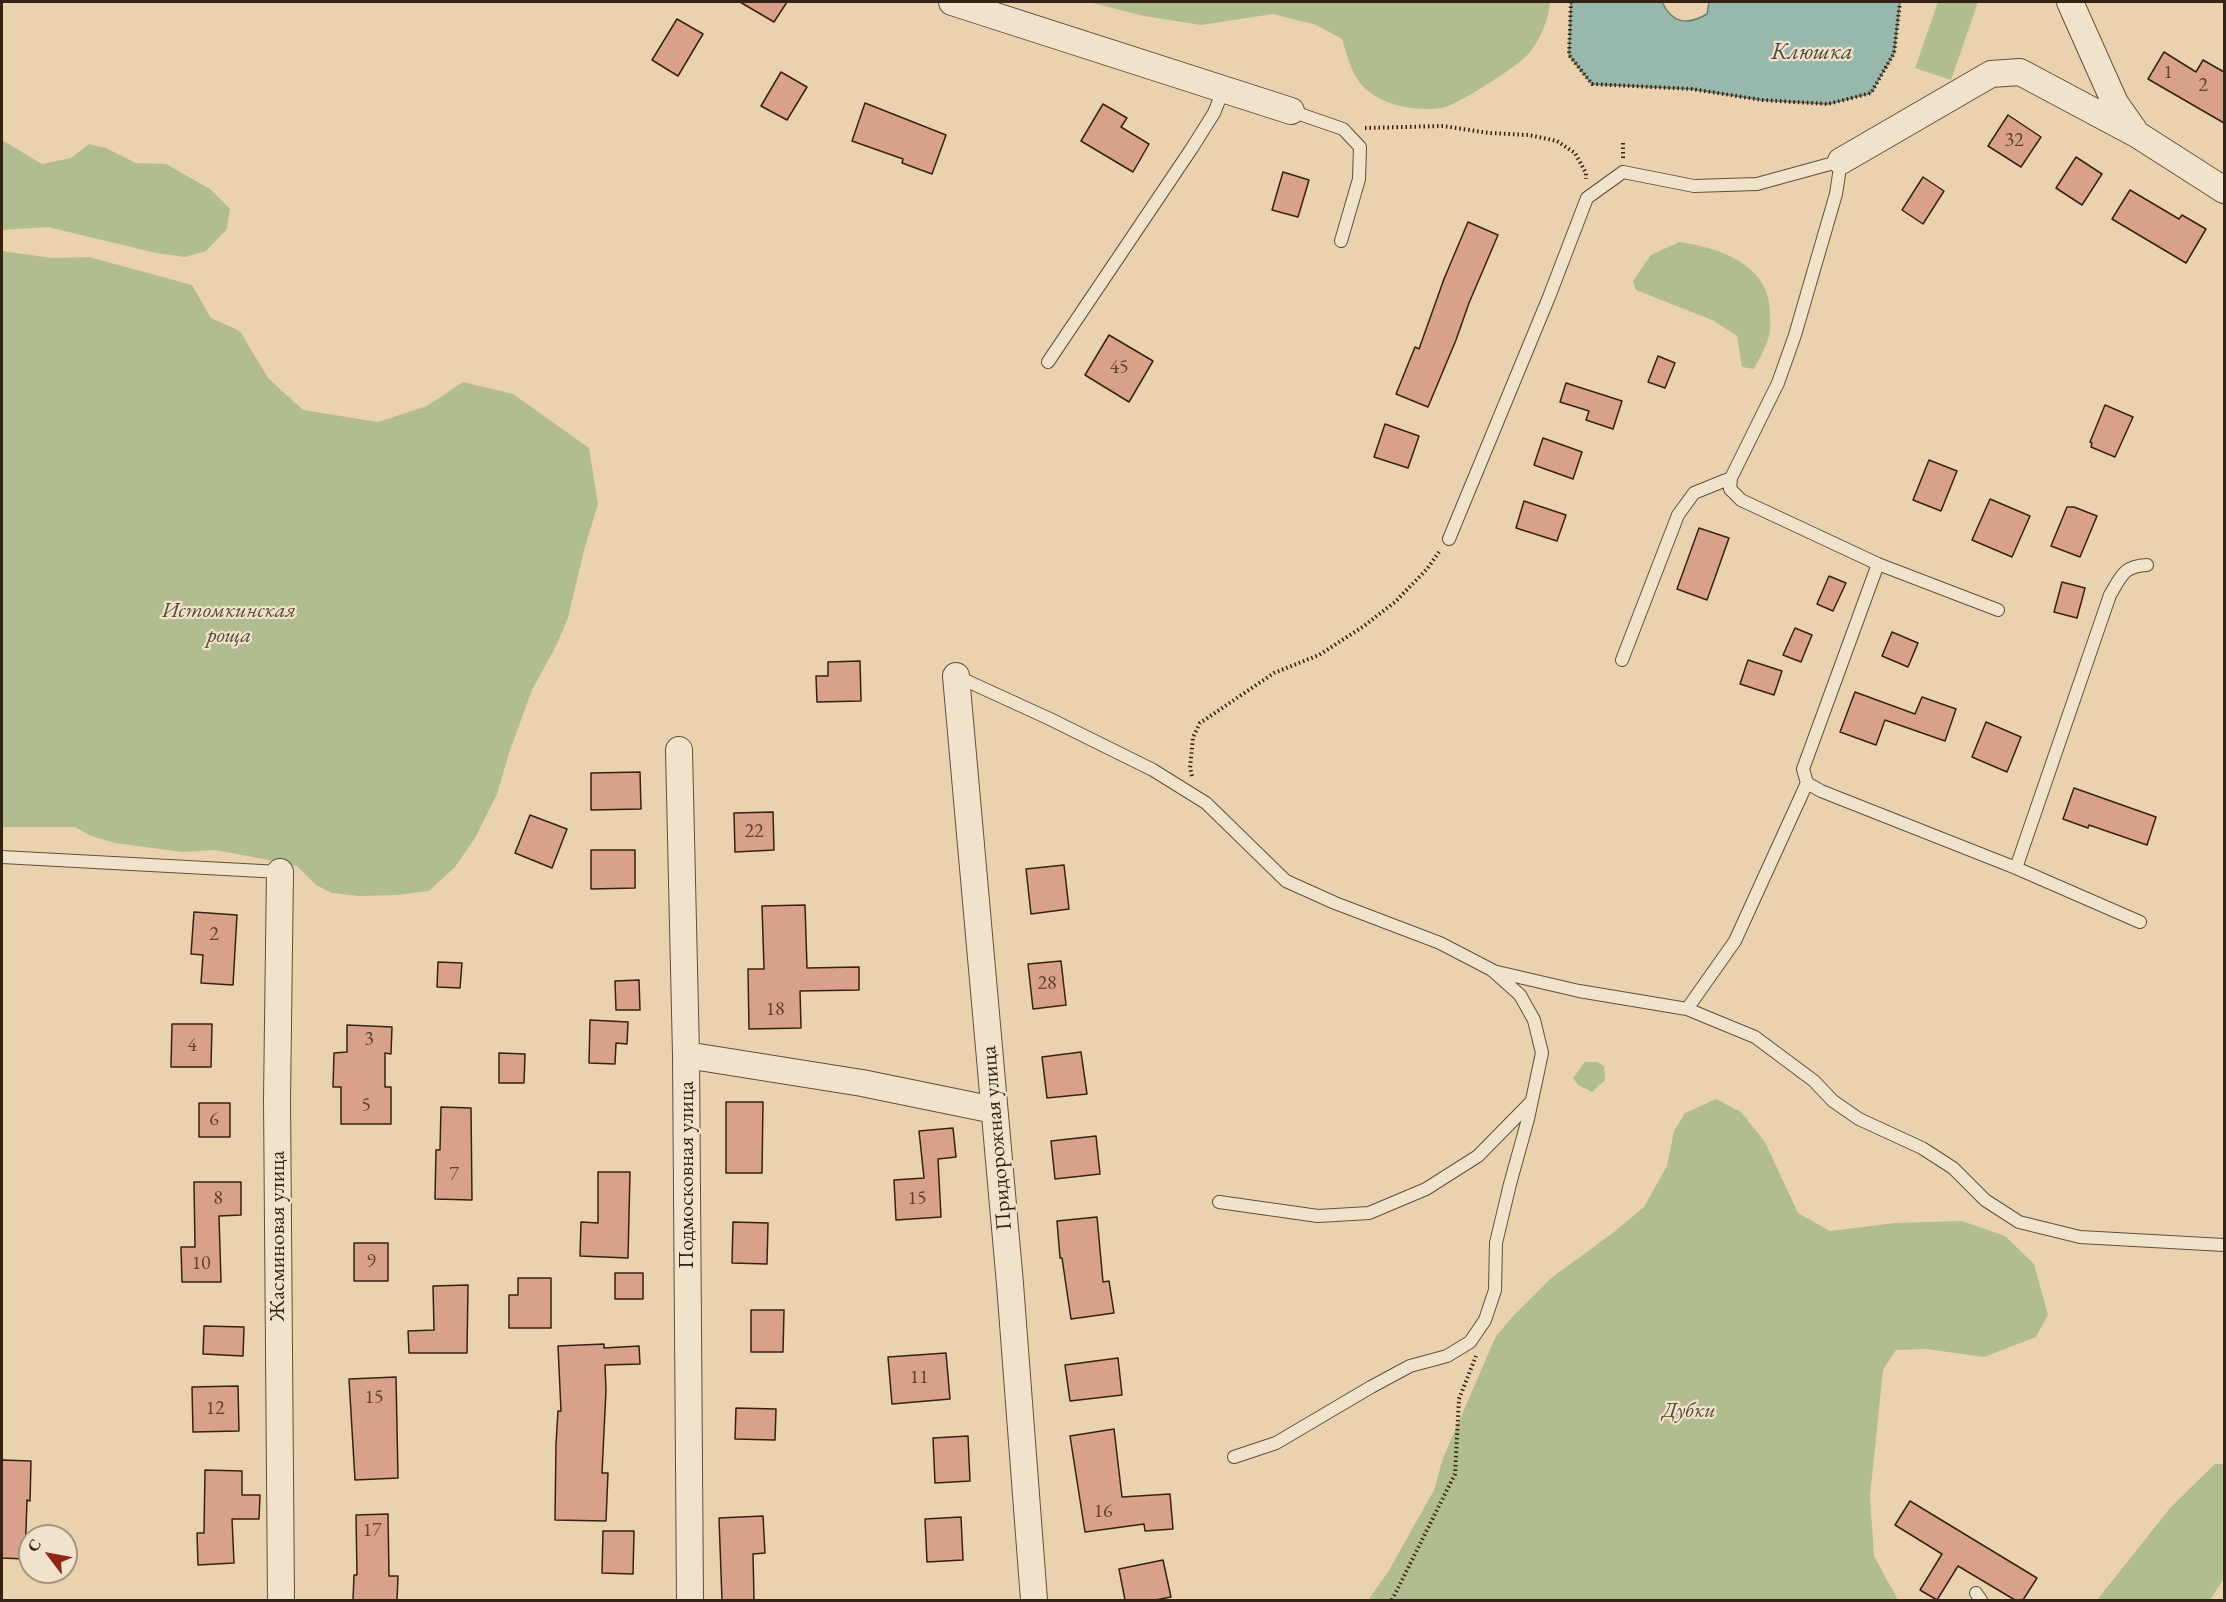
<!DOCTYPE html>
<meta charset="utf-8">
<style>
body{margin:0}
#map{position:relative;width:2226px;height:1602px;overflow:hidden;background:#ead2af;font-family:"EB Garamond",serif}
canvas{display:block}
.frame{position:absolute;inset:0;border:3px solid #342314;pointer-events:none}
.north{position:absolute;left:18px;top:1524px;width:60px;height:60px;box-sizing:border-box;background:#f1e2cb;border:2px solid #a59682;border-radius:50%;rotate:302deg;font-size:16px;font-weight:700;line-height:24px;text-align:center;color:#342314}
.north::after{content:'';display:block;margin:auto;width:21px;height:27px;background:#8f2418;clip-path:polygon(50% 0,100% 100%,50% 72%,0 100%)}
</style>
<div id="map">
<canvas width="2226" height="1602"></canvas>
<div class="frame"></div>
<div class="north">С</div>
</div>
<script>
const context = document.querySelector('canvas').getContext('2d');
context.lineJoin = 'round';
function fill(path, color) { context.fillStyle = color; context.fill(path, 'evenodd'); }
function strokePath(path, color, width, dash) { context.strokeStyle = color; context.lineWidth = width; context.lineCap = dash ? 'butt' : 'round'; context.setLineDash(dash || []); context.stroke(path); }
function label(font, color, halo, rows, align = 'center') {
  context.font = font + ' "EB Garamond",serif'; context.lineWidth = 4.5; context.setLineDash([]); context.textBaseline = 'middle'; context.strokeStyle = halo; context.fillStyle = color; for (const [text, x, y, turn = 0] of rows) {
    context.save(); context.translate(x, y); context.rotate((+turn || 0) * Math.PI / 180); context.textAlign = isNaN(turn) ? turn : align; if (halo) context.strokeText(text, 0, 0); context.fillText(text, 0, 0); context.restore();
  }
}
const green = new Path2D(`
 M1089,2H1550C1549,18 1541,38 1530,52C1522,64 1456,106 1442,108C1416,111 1388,107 1368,91C1352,79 1348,57 1342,39L1316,25L1273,14L1201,25L1144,16Z
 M1938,2H1978L1951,80L1915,68Z
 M2,140L42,164L71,158L89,144L106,148L136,163L166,164L210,189L230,209L227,229L206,251L185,257L156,253L48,227L2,230Z
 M1679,242C1721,248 1772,265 1770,316C1770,324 1771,332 1768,339C1765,349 1759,359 1754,369L1742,367L1737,336L1712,320L1636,290L1633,281L1651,255Z
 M2,251L52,258L89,257L192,285L211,318L240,331L268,378L303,410L378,422L427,406L463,382L513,394L589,448L598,504L584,550L568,618L556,646L532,690L510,750L497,794L475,838L455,867L429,891L397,895L359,896L332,893L316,885L297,866L274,861L215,850L182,852L115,843L91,836L75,827H2Z
 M1585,1062H1597L1604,1066L1605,1080L1592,1092L1578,1085L1573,1078Z
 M1716,1099L1741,1112L1765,1142L1798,1213L1830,1231L1895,1223L1962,1221L2005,1236L2034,1264L2048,1315L2036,1337L1984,1357L1926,1349L1896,1350L1883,1370L1870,1496L1874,1556L1898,1600H1368L1388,1572L1434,1490L1443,1458L1496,1336L1514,1315L1550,1279L1614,1232L1644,1207L1667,1166L1674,1131L1685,1113Z
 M2215,1464H2224V1578L2210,1600H2097L2170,1508Z`);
const water = new Path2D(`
 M1571,2H1662C1672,23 1687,26 1707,14L1709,2H1900L1894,53L1871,93L1828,104L1762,100L1692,89L1592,84L1569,55Z`);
const building = new Path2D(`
 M740,2H787L774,22Z
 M677,19L703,34L678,76L652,60Z
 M2164,52L2196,72L2203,60L2224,72V123L2148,79Z
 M781,72L807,87L787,120L761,106Z
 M865,103L946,135L932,174L902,163L903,159L852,141Z
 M1103,104L1127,118L1121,127L1149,144L1133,172L1081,141Z
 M2008,115L2041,137L2021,167L1988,146Z
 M2076,157L2102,174L2082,205L2056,188Z
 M1283,172L1309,180L1298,217L1272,210Z
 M1923,177L1944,191L1923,224L1902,210Z
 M2130,190L2179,219L2182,215L2206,229L2186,263L2112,219Z
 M1468,222L1498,235L1469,303L1456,340L1428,407L1396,394L1415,347L1419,349L1444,279Z
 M1109,335L1153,361L1129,402L1085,375Z
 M1658,356L1675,363L1665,388L1648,382Z
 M1566,383L1622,401L1613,429L1586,420L1589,411L1560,402Z
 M2105,405L2133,417L2115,457L2091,447L2092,443L2090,442Z
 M1385,424L1419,436L1408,468L1374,457Z
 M1543,438L1582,452L1573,479L1534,465Z
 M1929,460L1957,471L1941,511L1913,500Z
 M1990,499L2030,516L2012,557L1972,540Z
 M1524,501L1566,515L1557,541L1516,528Z
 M2067,507H2074L2097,516L2080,557L2051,546Z
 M1699,528L1729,538L1707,600L1677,589Z
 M1829,576L1846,583L1833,611L1817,604Z
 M2062,582L2085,588L2077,618L2054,612Z
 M1795,628L1812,635L1801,662L1783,655Z
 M1892,632L1918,643L1908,667L1882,656Z
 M1748,660L1782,671L1774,695L1740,684Z
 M860,661L861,701L817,702L816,676H828V662Z
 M1855,692L1915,714L1922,697L1956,709L1945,741L1885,720L1876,745L1840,732Z
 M1986,722L2021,737L2007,772L1972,757Z
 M640,772L641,809L591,810V773Z
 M2074,788L2156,817L2147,845L2089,825L2088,828L2063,819Z
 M773,812L774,850L735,852L734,813Z
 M530,815L567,829L552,868L515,853Z
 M591,850H635V888L591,889Z
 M1064,865L1069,909L1031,914L1026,869Z
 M805,905L807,968L859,967V990L800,991L801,1028L749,1029L748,969H764L762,906Z
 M194,912L237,915L233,985L201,983L203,955L191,954Z
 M1061,961L1066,1005L1033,1009L1028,964Z
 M438,962L462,963L460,988L437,987Z
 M639,980L640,1010H616L615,981Z
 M590,1020L628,1022L627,1044L616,1043L615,1064L589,1063Z
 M172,1024H212L211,1067H171Z
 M347,1025L392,1027L391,1054L385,1053V1087H391V1124H341V1087H333L334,1053L347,1052Z
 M1081,1052L1087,1094L1047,1098L1042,1057Z
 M499,1053L525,1054L524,1083H499Z
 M726,1102H763L762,1173H726Z
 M199,1103H230V1137H199Z
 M441,1107L471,1108L472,1200L435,1199L436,1150H440Z
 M953,1128L956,1157L938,1159L941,1217L896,1220L894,1180L924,1178L919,1131Z
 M1096,1136L1100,1174L1055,1179L1051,1141Z
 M598,1172H630L628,1258L580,1256L581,1222L598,1223Z
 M194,1182H241V1215L219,1216L221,1282H182L181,1247H195Z
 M1097,1217L1103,1282L1109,1281L1114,1313L1071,1319L1062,1258H1060L1057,1221Z
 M733,1222L768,1223L767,1264L732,1263Z
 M354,1243H388V1281H354Z
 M615,1273H643V1299H615Z
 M518,1278H551V1328H509V1295H518Z
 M468,1285L467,1353H409L408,1331L434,1330L433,1286Z
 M751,1310H784L783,1352H751Z
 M204,1326L244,1327L243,1356L203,1354Z
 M604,1344V1348L639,1346L640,1364L605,1365L606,1390L602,1473H608L606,1521L555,1520L556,1444L558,1411H561L558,1346Z
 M946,1353L950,1399L892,1404L888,1357Z
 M1118,1358L1122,1395L1070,1401L1065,1365Z
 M396,1377L398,1478L355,1480L349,1379Z
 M238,1386L239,1431L193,1432L192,1387Z
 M736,1408L776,1409L775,1440L735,1439Z
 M1114,1429L1122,1497L1170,1494L1173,1529L1145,1531L1144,1524L1085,1532L1070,1436Z
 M968,1436L970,1481L935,1483L933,1438Z
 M2,1460L31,1461L30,1501L27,1500L25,1559L2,1558Z
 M205,1470L242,1471V1495H260L259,1519H232L234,1563L198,1565L197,1533H204Z
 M1910,1501L2037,1578L2023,1600H2015L1958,1566L1937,1600L1920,1590L1942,1554L1895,1525Z
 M388,1514L389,1576H398L397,1600H353L354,1575H357L356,1515Z
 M763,1516L765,1553L753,1554L754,1600H722L719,1518Z
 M961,1517L963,1560L927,1562L925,1519Z
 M603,1531H634L633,1574L602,1573Z
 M1163,1560L1171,1597L1155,1600H1125L1119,1569Z`);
const path = new Path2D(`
 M1571,2L1569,55L1592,84L1692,89L1762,100L1828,104L1871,93L1894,53L1900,2
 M1365,128L1443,126L1489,133L1529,135L1557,141L1575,153L1586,173V179
 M1623,158V140
 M1192,776L1190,768L1193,737L1200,723L1274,673L1319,655L1364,626L1395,602L1427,569L1439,552
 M1392,1600L1455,1474L1459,1399L1476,1356`);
const service = new Path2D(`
 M1291,111L1343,129L1360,147L1359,179L1341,241
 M1048,362L1192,148L1214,113L1224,88
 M1449,539L1549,297L1587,198L1623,172L1694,186L1757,184L1841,161L1836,194L1795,335L1778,383L1731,478L1730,489L1741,500L1878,564L1998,610
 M1878,564L1803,769L1807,783L1821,791L2016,868L2140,922
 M1622,660L1678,515L1694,493L1731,478
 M956,676L1050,719L1153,770L1206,803L1286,881L1335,903L1440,943L1492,970L1520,995L1534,1020L1542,1053L1528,1119L1510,1184L1496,1243L1495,1290L1485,1320L1470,1342L1447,1356L1410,1366L1371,1387L1276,1443L1234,1457
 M2,857L280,872
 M2016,868L2110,595C2121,577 2123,566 2147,565
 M1493,971L1579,991L1687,1009L1755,1037L1814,1081L1833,1101L1859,1119L1922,1148L1953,1168L1985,1200L2019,1222L2080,1237L2224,1245
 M1687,1009L1735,941L1807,783
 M1219,1202L1318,1216L1369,1213L1426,1189L1478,1156L1531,1102
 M1976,1593L1981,1600`);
const minor = new Path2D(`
 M952,2L1291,111
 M2070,2L2115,103L2134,130
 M1841,161L1991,74L2020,72L2138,135L2224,190
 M956,676L1010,1284L1034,1600
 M679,750L686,1055L690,1600
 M280,872L277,1099L281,1600
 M686,1055L862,1083L994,1110`);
const numberNames = [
 ["1",2168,73],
 ["2",2203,86],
 ["32",2014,141],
 ["45",1119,368],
 ["22",754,832],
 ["2",214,935],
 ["28",1047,984],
 ["18",775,1010],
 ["3",369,1040],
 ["4",192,1046],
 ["5",366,1106],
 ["6",214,1120],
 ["7",454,1175],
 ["8",218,1199],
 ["15",917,1199],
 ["9",371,1262],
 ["10",201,1264],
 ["11",919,1378],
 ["15",374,1398],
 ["12",215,1409],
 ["16",1103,1512],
 ["17",372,1531]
];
const parkNames = [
 ["Истомкинская",229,611],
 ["роща",229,636],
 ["Дубки",1689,1411]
];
const streetNames = [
 ["Придорожная улица",997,1138,-95],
 ["Подмосковная улица",687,1175,-90],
 ["Жасминовая улица",278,1236,-90]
];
const waterNames = [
 ["Клюшка",1812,52]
];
fill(green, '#b2bd8f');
fill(water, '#98b8ab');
strokePath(water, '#707c6f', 1.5);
fill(building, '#daa18a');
strokePath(building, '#342314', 1.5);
strokePath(service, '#624f3b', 14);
strokePath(minor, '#624f3b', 28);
strokePath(path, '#342314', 4, [1.5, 3]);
strokePath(service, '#f1e2cb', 12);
strokePath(minor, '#f1e2cb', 26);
label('20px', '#5e4232', null, numberNames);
label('italic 22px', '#544a33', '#f1e2cb', parkNames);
label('22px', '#342314', '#f1e2cb', streetNames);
label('italic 24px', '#4d483a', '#f1e2cb', waterNames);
</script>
